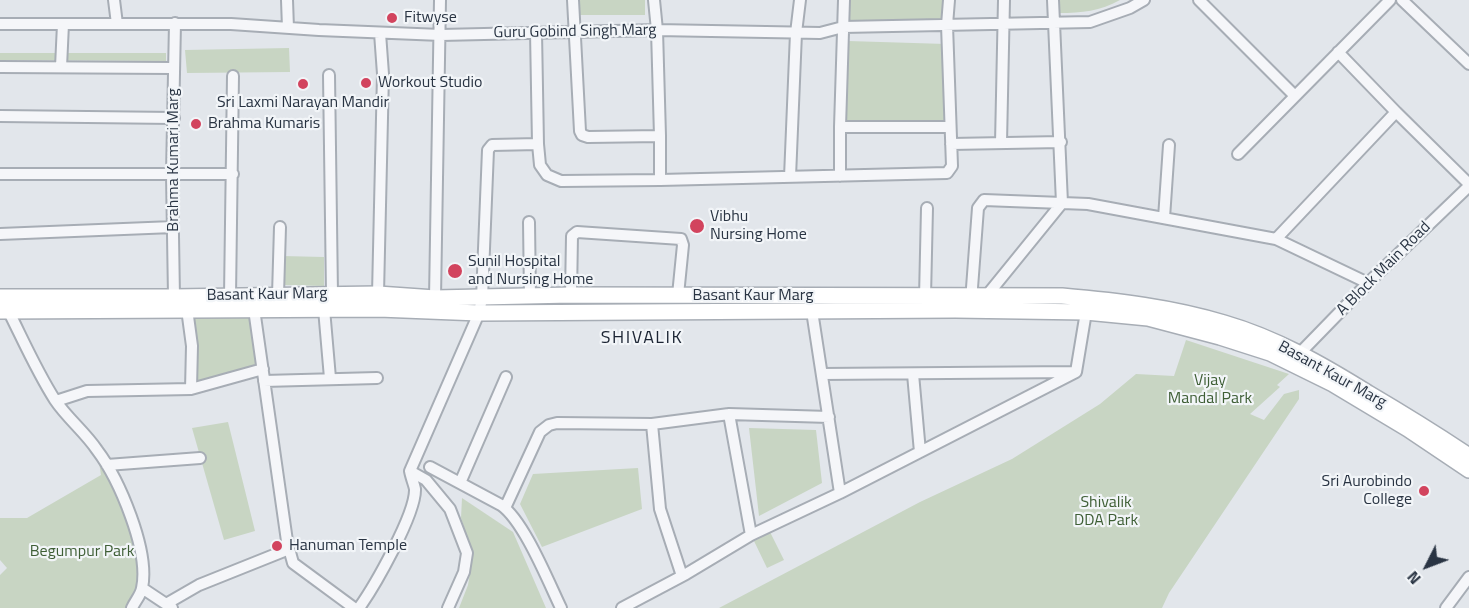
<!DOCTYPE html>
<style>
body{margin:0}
#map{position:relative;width:1469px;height:608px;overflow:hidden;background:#e2e6eb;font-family:"Titillium Web",sans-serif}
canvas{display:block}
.north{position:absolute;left:1397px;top:536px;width:60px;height:60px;-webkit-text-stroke:4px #f2f5f8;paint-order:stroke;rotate:228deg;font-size:16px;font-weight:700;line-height:24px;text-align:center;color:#293443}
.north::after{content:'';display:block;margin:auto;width:21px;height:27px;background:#293443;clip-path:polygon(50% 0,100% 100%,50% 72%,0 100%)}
</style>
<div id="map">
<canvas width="1469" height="608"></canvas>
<div class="north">N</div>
</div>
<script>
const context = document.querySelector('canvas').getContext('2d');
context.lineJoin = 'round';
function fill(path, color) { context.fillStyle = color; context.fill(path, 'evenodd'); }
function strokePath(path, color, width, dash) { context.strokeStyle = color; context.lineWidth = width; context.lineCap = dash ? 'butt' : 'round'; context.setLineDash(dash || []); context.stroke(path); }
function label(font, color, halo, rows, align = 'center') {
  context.font = font + ' "Titillium Web",sans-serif'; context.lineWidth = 4.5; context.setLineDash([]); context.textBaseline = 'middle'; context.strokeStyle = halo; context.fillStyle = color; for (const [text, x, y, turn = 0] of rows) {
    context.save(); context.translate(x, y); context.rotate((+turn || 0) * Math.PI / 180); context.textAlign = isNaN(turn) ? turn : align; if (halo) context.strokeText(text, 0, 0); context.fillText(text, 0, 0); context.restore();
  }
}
const green = new Path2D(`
 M579,0H645V15H580Z
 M842,0H946L947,25L843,27Z
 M1060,0H1120C1100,11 1082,13 1059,13Z
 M848,41L946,44L944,123L846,120Z
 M289,48L290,72L187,73L185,50Z
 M0,53H166V61L0,60Z
 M282,256L324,257V286L282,285Z
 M254,309L263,369L191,389L193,310Z
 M1186,340L1289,374L1277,385L1280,387L1250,414L1264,420L1284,394L1299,390V399L1169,593L1162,608H719L920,502L1012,459L1100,404L1136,374L1174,376Z
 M228,422L255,531L224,540L192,428Z
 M749,428L816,430L822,483L759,516Z
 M97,449L116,483L143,570L132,608H0V575L7,568L0,560V518H27L101,475Z
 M638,468L642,509L542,547L520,504L533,474Z
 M462,498L513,532L546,608H459L468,585L473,554L461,518Z
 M770,532L784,560L767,568L754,541Z`);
const street = new Path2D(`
 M114,0L117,24
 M287,0L288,28
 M573,0L580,131L582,135L588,137L660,136L657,30L654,0
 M844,0L840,127H950
 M1199,0L1295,96
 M1402,0L1469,64
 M0,24H231L319,30L441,35L657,30L820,33L843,27L1090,22L1130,8L1144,0
 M536,32L538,144L540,165L547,175L561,181L660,180V136
 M1338,52L1396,112L1469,184
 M0,67L173,68
 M61,67L63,24
 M329,75L332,294
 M0,116L174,118
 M840,127V176
 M1001,143L1004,0
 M951,144L1061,142
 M1238,154L1390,0
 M0,174H233
 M790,177L796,33L800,0
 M660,180L947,173L952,166L947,25L949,0
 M1164,218L1169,145
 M529,222L530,297
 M0,234L173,227
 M1276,239L1396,112
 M378,294L383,74L380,33
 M278,295L280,227
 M571,295L572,236L577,232L681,239L683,245L678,295
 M230,296L233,76
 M174,297L172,174L175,23
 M925,297L927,208
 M435,298L440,0
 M984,299L1062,203L1053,0
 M971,301L978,208L984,200L1088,204L1276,239L1368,283
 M8,306V310C23,340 37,372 55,400C67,418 85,432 97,450C119,479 150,551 142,588C141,595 135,601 132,608
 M187,309L192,346L191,389
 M254,309L287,541L293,563L354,608
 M324,309L330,378
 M812,311L840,493
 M1300,353L1368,283L1469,186
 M822,374L1074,372
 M913,374L920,452
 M264,381L377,378
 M56,401L87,391L191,389L263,369
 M729,414L751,535
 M652,424L660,509L682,576
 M107,465L200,458
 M430,467L501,505C524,521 548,581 561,608
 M410,471L426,480L450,509L467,553L464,572L448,608
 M460,483L506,377
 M505,508L540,432L549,425L557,423L652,424L729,414L829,417
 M142,588L172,608
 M166,604L199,585L289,549
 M359,608C374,587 416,514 415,489C414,484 411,477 410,471L479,313L482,298L488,150L492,145L538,144
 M622,608L686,574L751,535L840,493L1076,372L1086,312
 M1446,608L1469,577`);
const secondary = new Path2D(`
 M0,297H174L378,294L435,298L571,295L1062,296C1118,301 1171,307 1224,323C1276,338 1323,365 1368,393C1402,413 1436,434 1469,456
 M0,311L379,309L479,313L955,310L1086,312L1148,318L1220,337L1270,353L1333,384L1408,429L1469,470`);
const markers = [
 [392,18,6,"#d2445e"],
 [366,83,6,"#d2445e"],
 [303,84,6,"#d2445e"],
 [196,124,6,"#d2445e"],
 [697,226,8,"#d2445e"],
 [455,271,8,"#d2445e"],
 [1424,491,6,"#d2445e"],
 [277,546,6,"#d2445e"]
];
const poiNames = [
 ["Fitwyse",404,18],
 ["Workout Studio",378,83],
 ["Sri Laxmi Narayan Mandir",303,103,"center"],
 ["Brahma Kumaris",208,124],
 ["Vibhu",710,217],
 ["Nursing Home",710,235],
 ["Sunil Hospital",468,262],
 ["and Nursing Home",468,280],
 ["Sri Aurobindo",1412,482,"right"],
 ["College",1412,500,"right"],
 ["Hanuman Temple",289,546]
];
const streetNames = [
 ["Guru Gobind Singh Marg",575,32,-1],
 ["Brahma Kumari Marg",174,160,-90],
 ["A Block Main Road",1384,269,-45],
 ["Basant Kaur Marg",267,295,-1],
 ["Basant Kaur Marg",753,296],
 ["Basant Kaur Marg",1332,375,29]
];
const parkNames = [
 ["Vijay",1210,381],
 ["Mandal Park",1210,399],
 ["Shivalik",1106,503],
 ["DDA Park",1106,521],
 ["Begumpur Park",82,552]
];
const neighbourhoodNames = [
 ["SHIVALIK",642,339]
];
fill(green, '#c8d5c3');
strokePath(street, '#a7adb5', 14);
strokePath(secondary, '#a7adb5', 18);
strokePath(street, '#f5f6f9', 10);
strokePath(secondary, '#fff', 15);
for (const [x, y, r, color] of markers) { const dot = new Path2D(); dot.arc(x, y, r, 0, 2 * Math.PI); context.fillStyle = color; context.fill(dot); strokePath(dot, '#f2f5f8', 2); }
label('16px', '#293443', '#f2f5f8', poiNames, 'left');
label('16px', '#293443', '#f2f5f8', streetNames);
label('16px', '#3f5f36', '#f2f5f8', parkNames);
context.letterSpacing = '1.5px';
label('18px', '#1c2534', '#f2f5f8', neighbourhoodNames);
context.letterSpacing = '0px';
</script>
